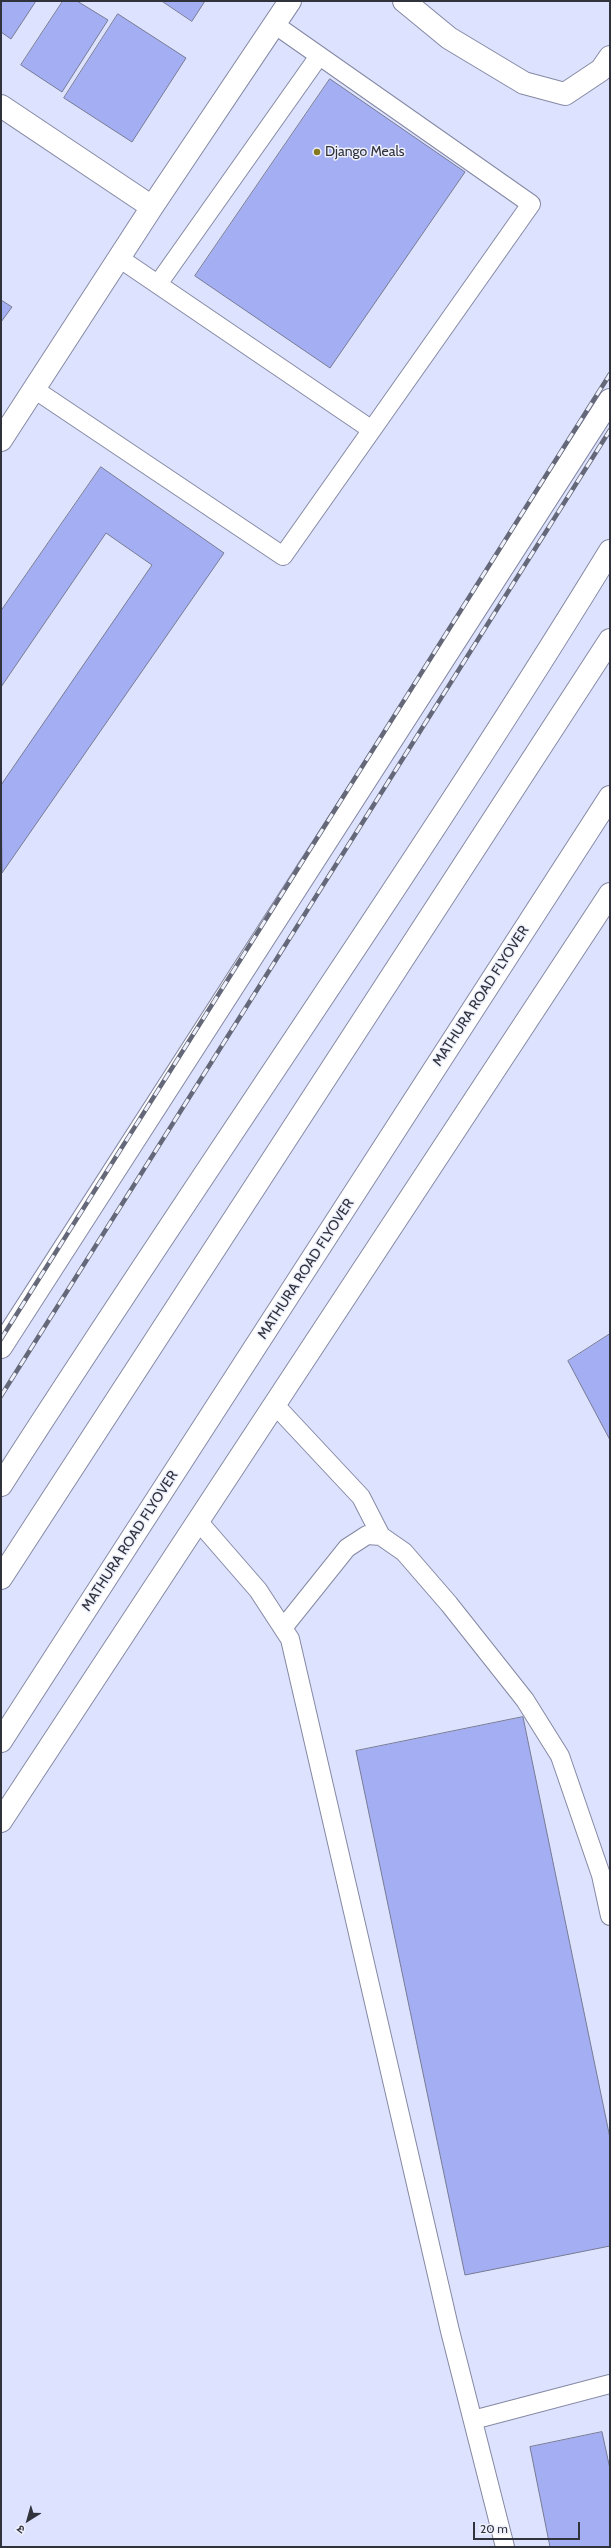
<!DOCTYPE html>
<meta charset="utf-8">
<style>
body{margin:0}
#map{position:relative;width:611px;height:2548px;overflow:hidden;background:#dde2ff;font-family:Cabin,"Noto Sans Devanagari",sans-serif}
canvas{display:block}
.frame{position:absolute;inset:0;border:2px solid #30323c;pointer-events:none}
.north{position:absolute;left:8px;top:2500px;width:40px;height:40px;-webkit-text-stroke:3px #eef1fc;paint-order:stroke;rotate:217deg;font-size:11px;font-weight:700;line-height:16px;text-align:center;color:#30323c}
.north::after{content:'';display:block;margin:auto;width:14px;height:18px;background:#30323c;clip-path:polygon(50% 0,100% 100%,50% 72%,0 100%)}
.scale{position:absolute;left:473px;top:2522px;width:107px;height:18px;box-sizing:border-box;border:2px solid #30323c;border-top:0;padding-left:5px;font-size:12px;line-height:14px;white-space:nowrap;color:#30323c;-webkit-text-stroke:3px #eef1fc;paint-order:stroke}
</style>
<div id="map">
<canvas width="611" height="2548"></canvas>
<div class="frame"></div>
<div class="north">उ</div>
<div class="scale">20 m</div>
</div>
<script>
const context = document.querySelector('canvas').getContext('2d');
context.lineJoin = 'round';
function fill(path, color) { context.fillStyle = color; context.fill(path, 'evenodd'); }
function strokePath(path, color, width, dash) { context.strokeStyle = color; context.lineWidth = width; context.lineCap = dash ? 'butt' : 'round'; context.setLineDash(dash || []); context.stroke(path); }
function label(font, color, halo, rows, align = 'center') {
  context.font = font + ' Cabin,sans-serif'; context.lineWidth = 3; context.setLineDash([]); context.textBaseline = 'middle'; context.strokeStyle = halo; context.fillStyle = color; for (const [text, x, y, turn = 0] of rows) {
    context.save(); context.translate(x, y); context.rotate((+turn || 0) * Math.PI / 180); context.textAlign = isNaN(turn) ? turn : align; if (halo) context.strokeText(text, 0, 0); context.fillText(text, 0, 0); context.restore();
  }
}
const building = new Path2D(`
 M1,1H36L11,39L1,32Z
 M63,1H77L108,20L62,92L21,65Z
 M162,1H205L192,21Z
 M118,14L186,58L132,142L64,98Z
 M330,79L465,172L330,368L195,276Z
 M1,300L12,307L1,322Z
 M101,467L224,553L2,873L1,785L152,565L106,533L1,687V611Z
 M610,1334V1440L568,1361Z
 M523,1717L610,2138V2246L465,2275L356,1751Z
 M602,2432L610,2469V2547H550L530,2447Z`);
const lane = new Path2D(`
 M119,258L372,430
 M158,284L319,56
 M34,389L283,556L531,204L274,24
 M275,1405L361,1497L381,1536
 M198,1521L258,1590L290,1639L450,2331L505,2547
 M283,1628L347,1548L367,1535L381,1536L404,1552L449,1604L525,1700L560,1756L601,1875L610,1916
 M473,2420L610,2384`);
const street = new Path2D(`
 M404,1L449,38L524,83L565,94L601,70L610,57
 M1,106L152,207
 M1,440L152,207L290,1
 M1,1347L610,400`);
const secondary = new Path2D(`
 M1,1485C201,1172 416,868 610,551
 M1,1821L610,894`);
const highway = new Path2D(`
 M1,1578L610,640
 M1,1741L610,797`);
const rail = new Path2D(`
 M1,1339L610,374
 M1,1396L610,430`);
const markers = [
 [317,152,4,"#85781d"]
];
const poiNames = [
 ["Django Meals",325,152]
];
const streetNames = [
 ["MATHURA ROAD FLYOVER",481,996,-57],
 ["MATHURA ROAD FLYOVER",306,1269,-57],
 ["MATHURA ROAD FLYOVER",130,1541,-57]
];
fill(building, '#a4aef3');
strokePath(building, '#777b94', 1);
strokePath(lane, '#8589a3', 20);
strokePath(street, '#8589a3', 24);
strokePath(secondary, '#8589a3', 24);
strokePath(highway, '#8589a3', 24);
strokePath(lane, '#fff', 18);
strokePath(street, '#fff', 22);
strokePath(secondary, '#fff', 22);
strokePath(highway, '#fff', 22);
strokePath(rail, '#656878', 4.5);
strokePath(rail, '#eef1fc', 3, [9]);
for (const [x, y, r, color] of markers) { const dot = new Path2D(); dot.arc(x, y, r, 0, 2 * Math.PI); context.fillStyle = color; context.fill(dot); strokePath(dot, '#eef1fc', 1.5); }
label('14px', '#30323c', '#eef1fc', poiNames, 'left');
label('14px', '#30323c', '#eef1fc', streetNames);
</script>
